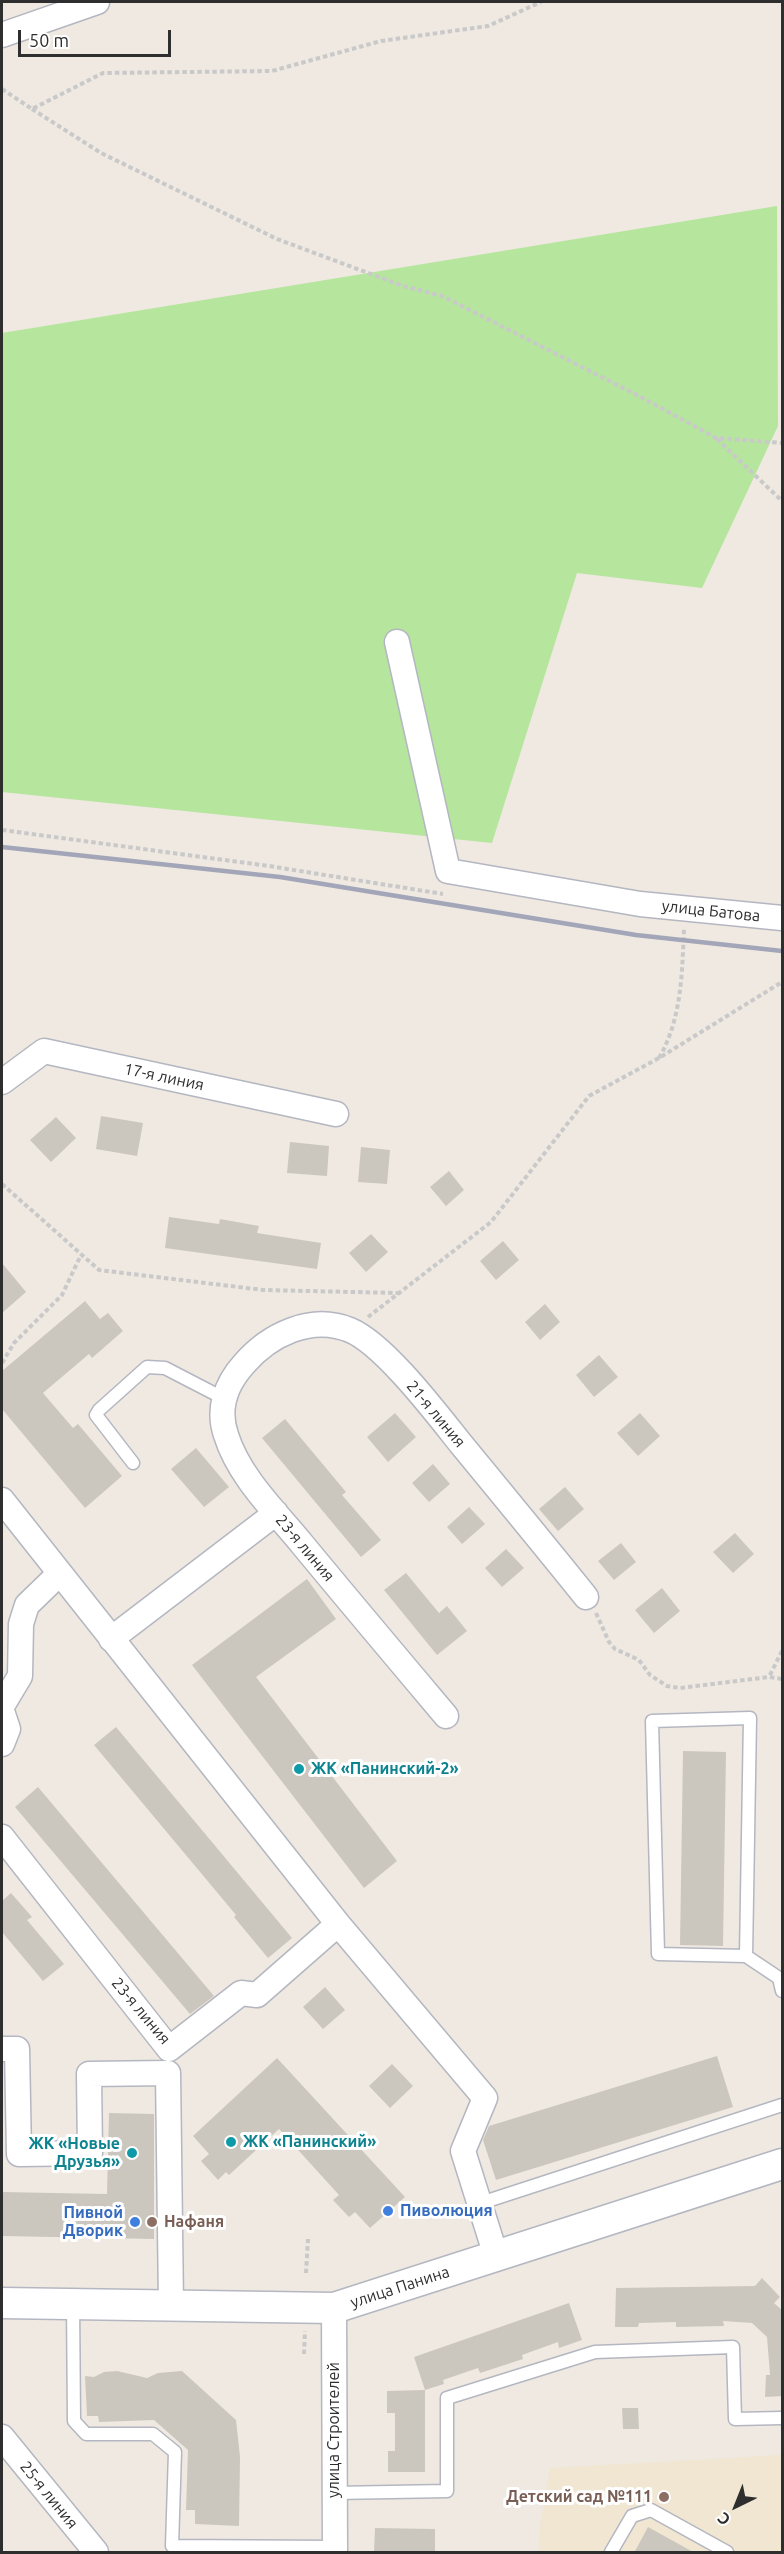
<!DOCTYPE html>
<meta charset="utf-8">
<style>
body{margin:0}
#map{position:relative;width:784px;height:2554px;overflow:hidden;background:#efe9e1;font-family:Ubuntu,sans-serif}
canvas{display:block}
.frame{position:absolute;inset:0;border:3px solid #2e2e2e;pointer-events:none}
.north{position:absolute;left:706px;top:2476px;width:60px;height:60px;-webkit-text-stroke:4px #fff;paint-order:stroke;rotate:223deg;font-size:16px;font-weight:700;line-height:24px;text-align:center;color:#2e2e2e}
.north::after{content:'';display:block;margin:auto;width:21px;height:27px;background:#2e2e2e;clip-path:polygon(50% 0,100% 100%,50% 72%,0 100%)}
.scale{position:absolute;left:18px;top:30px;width:153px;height:27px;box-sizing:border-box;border:3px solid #2e2e2e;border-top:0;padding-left:8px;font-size:18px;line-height:21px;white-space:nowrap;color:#2e2e2e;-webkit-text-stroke:4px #fff;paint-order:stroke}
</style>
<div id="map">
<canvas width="784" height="2554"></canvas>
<div class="frame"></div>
<div class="north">С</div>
<div class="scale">50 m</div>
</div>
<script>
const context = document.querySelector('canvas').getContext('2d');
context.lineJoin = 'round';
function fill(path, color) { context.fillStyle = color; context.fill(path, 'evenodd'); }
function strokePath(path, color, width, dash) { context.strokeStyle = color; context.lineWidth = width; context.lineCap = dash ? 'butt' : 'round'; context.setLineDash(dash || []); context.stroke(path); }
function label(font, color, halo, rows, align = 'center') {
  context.font = font + ' Ubuntu,sans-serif'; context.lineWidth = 6; context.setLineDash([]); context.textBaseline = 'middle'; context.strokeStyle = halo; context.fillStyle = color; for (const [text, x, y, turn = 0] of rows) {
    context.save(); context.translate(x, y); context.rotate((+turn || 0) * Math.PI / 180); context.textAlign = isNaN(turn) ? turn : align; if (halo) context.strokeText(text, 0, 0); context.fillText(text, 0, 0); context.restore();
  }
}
const education = new Path2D(`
 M782,2455V2552H539L540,2526L550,2468Z`);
const green = new Path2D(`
 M777,206L778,426L702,588L577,573L492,843L2,792V333Z`);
const building = new Path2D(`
 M101,1116L143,1123L137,1156L96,1149Z
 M56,1117L76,1138L51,1162L30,1140Z
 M290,1142L329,1146L327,1176L287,1173Z
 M361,1147L390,1150L387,1184L358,1182Z
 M449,1171L464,1190L446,1206L430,1187Z
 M169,1217L219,1224L220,1219L259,1226L257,1233L321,1243L317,1269L165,1248Z
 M371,1234L388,1252L366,1272L349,1253Z
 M503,1241L519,1260L496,1280L480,1261Z
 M2,1263L26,1292L2,1313Z
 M85,1301L100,1319L108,1313L123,1331L92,1358L89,1354L43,1393L73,1428L78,1424L122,1476L85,1508L2,1409V1371Z
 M545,1304L560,1322L540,1340L525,1322Z
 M599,1355L618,1377L594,1397L576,1375Z
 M395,1413L416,1437L388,1462L367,1437Z
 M640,1413L660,1436L638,1456L617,1433Z
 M285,1419L346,1492L342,1495L381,1540L361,1557L262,1438Z
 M196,1448L229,1487L204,1507L171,1469Z
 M433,1464L450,1484L429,1502L412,1483Z
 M565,1487L584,1509L558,1531L539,1509Z
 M469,1507L485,1524L462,1544L447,1527Z
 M735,1533L754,1554L733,1573L713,1552Z
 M621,1543L636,1562L614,1580L598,1561Z
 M506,1549L524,1568L502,1587L485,1568Z
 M406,1573L439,1613L447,1606L467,1631L437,1655L384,1590Z
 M307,1579L336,1619L256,1677L397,1861L364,1888L192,1665Z
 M662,1588L680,1611L654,1633L635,1610Z
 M116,1727L292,1938L268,1958L234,1917L236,1915L94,1745Z
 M683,1751L726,1752L723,1946L680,1945Z
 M38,1787L214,1996L190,2014L15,1807Z
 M11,1893L32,1917L27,1920L64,1964L43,1981L2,1932V1901Z
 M325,1987L345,2010L323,2029L303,2007Z
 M717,2056L733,2107L496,2180L483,2140L489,2126Z
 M277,2058L405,2197L370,2228L355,2212L349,2217L333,2200L339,2195L279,2129L229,2175L226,2172L218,2180L201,2161L209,2154L193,2136Z
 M392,2064L413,2086L390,2108L369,2086Z
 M109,2113L154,2114V2239L2,2236V2192L107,2194Z
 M762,2278L780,2297L774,2303L783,2311V2396L765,2397L766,2375H770L767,2337L752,2323L723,2321L724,2326L676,2327V2322L639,2323L638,2327H615L616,2288L755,2286Z
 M569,2303L582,2340L559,2348L558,2342L522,2355L523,2359L480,2373L478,2368L443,2380L444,2384L425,2390L414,2357Z
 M117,2371L147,2378L158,2373L182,2371L236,2420L240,2457L239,2526L195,2524V2510H186L188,2450L154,2420L99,2422L98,2416H87L85,2376L94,2377L104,2372Z
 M425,2390V2472H388V2451H395V2413H387V2391Z
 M622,2408H638L639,2429H623Z
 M648,2527L695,2553H634Z
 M375,2528L435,2529V2553H374Z`);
const path = new Path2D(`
 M2,89L32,109L103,73L272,71L381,41L488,26L541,2
 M32,109L101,153L277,239L403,286L442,296L637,395L716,438L782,443
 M717,439L782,501
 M2,830L269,866L443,894
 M659,1058C682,1018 682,973 684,929
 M2,1184L99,1270L263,1290L398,1293
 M368,1317L491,1222L589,1096L659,1058L782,982
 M2,1363L14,1343L62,1295L81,1255
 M596,1613L609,1642L615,1649L639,1660L650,1675L667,1686L680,1688L769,1677
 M782,1651L769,1677L782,1679
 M306,2273L308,2239
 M304,2354L305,2331`);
const service = new Path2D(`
 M133,1463L96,1415L99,1410L147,1367L165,1368L223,1398
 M746,1956L750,1718L652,1721L658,1954L746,1956L779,1978L782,1991
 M481,2203L782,2105
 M73,2303L74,2421L86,2434H153L175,2452L172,2546L335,2547
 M334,2493L447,2491V2398L595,2352L733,2347L735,2419L782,2418
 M611,2552L632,2516L651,2510L727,2552`);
const minor = new Path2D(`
 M2,35L97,2
 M397,642L448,871L640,904L782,918
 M2,1082L44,1051L336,1114
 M2,1500L338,1924L485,2098L463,2151L496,2256
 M111,1639L276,1513
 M2,1706L20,1676L21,1624L27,1605L60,1573
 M2,1711L8,1729L2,1744
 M446,1716C398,1659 349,1601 302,1544C275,1511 239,1477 226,1435C217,1409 226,1384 244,1364C269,1335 311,1314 350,1330C384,1344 437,1414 461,1444C503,1495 545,1546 586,1597
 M2,1837L169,2049L241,1993L257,1995L338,1924
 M2,2049H17L19,2154L90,2153L89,2074L168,2073L171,2305
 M334,2308L335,2552
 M2,2437L96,2552`);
const tertiary = new Path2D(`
 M2,2303L334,2308L782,2164`);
const rail = new Path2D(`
 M2,847L280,877L636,935L782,951`);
const markers = [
 [299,1769,6,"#0f9aa8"],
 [231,2142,6,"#0f9aa8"],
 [132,2153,6,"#0f9aa8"],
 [388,2211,6,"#3f7fe0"],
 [135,2222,6,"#3f7fe0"],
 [152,2222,6,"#8d6e63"],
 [664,2497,6,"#8d6e63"]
];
const streetNames = [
 ["улица Батова",711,911,6],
 ["17-я линия",164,1077,12],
 ["21-я линия",436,1414,50],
 ["23-я линия",305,1548,50],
 ["23-я линия",141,2011,50],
 ["улица Панина",400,2287,-18],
 ["улица Строителей",334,2430,-90],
 ["25-я линия",49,2495,51]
];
const cultureNames = [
 ["ЖК «Панинский-2»",311,1769],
 ["ЖК «Панинский»",243,2142],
 ["ЖК «Новые",120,2144,"right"],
 ["Друзья»",120,2162,"right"]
];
const shopNames = [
 ["Пиволюция",400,2211],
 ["Пивной",123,2213,"right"],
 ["Дворик",123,2231,"right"]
];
const educationNames = [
 ["Нафаня",164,2222],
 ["Детский сад №111",652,2497,"right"]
];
fill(education, '#f0e6d1');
fill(green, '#b6e59e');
fill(building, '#cbc7bf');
strokePath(service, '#b4b7c1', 15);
strokePath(minor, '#b4b7c1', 27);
strokePath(tertiary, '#b4b7c1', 33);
strokePath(path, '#c9c9c9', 4, [4.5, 3]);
strokePath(service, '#fff', 12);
strokePath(minor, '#fff', 24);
strokePath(tertiary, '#fff', 30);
strokePath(rail, '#a3a6b8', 4.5);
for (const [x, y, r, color] of markers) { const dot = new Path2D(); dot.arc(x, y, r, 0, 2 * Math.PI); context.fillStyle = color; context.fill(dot); strokePath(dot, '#fff', 2); }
label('16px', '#2e2e2e', '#fff', streetNames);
label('bold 16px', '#0d838f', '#fff', cultureNames, 'left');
label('bold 16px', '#366cbe', '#fff', shopNames, 'left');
label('bold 16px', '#785e54', '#fff', educationNames, 'left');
</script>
